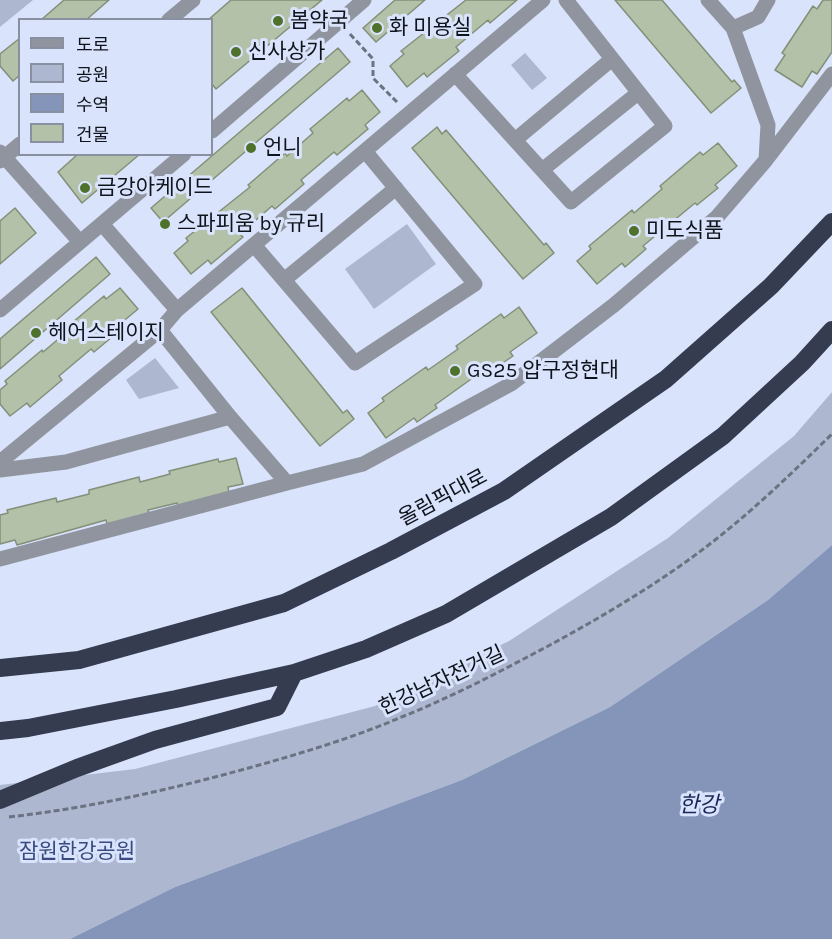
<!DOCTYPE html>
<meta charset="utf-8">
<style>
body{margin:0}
#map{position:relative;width:832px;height:939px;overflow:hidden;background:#d9e3fc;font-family:Karla,"Noto Sans KR",sans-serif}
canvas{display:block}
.legend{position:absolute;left:18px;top:18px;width:195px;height:138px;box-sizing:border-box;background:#d9e3fc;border:2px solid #8890a2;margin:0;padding:8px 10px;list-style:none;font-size:18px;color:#0f131b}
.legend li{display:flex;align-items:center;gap:12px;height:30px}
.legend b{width:30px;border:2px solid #8890a2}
</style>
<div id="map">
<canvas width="832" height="939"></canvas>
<ul class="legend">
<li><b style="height:8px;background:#90949e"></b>도로</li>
<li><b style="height:16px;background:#adb7d0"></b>공원</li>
<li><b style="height:16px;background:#8594b9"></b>수역</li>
<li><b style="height:16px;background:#b3c1a9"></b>건물</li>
</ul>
</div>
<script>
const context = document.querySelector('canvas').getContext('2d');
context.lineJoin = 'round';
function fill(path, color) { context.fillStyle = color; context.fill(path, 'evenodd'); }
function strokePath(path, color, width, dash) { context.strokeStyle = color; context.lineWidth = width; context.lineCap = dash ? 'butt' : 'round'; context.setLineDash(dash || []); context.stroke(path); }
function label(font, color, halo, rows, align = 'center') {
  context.font = font + ' Karla,"Noto Sans KR",sans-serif'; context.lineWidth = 6; context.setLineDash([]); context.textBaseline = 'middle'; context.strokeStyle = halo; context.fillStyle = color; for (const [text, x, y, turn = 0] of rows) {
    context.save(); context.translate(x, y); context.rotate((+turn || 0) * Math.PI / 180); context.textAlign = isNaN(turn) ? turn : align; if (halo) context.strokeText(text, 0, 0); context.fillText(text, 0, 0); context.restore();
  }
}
const green = new Path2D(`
 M0,0H33L0,27Z
 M525,53L547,78L532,90L511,65Z
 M407,224L436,264L374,309L345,269Z
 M155,358L179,388L139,399L126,380Z
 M832,392V545L768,600L610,707L462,780L175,887L70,939H0V785L135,769L375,706L509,641L668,538L794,436Z`);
const water = new Path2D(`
 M832,545V939H70L175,887L462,780L610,707L768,600Z`);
const building = new Path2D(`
 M64,0H109L86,20H41Z
 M231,0H322L216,89L212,84V20H208Z
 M395,0H425L376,42L363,28Z
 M466,0H517L490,23L488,20L456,47L459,51L427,77L424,73L407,87L390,66L404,54L401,51Z
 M615,0H662L732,82L734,80L741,88L711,113Z
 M823,0H832V52L817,74L812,71L802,87L775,70L785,55L782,53L813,6L817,9Z
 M20,38V75L13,81L0,66V54Z
 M338,48L350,62L163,222L151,208Z
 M362,90L380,112L365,125L368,129L337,155L334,152L301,180L304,184L275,209L272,206L240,234L243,237L211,264L208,260L191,274L174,253L188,241L186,238L250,187L248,185L285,153L287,156L313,133L310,129L347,98L349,101Z
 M437,127L442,134L446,130L544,245L546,243L554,253L523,279L412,148Z
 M718,143L737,166L715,185L718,188L697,205L695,203L643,246L646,249L625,267L622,263L597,284L577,261L591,249L589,246L632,210L634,213L662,189L660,186L700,152L703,155Z
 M78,154H140L82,203L58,172Z
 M15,208L36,233L0,264V221Z
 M96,257L110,274L0,369V339Z
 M120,288L138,309L120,324L124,327L94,352L91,349L59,376L62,380L30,407L27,403L10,416L0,404V390L7,384L5,381L42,350L43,352L69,330L67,327L104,296L106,299Z
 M242,288L343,413L347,410L354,419L320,446L211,312Z
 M519,307L537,333L510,352L513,356L491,371L488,367L435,405L437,408L417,422L414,418L386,438L368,413L384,401L382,398L426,367L428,370L458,349L456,346L501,314L504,318Z
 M236,458L243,484L228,487L229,493L178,506L177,503L148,510L149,514L107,524L106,520L17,545L15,540L0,544V515L8,513L7,510L56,498L57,502L89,494V490L139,477L140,482L170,474L169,471L218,459L219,462Z`);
const path = new Path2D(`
 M350,34L373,59V78L397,102
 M9,817C89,808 168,790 245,769C299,754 353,738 404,716C454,696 503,670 550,645C607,614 664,580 715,540C757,507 794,471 832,434`);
const minor = new Path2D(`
 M169,20L193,0
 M733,28L758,17L768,0
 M455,74L571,202L665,126L566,0
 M212,131L364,0
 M515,140L612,59
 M0,152L80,242
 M766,160L832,74
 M0,161L20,144
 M542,170L638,93
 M102,224L177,310L160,330L230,417L287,483L363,464L511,384L614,305L717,217L766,160L768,125L733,28L708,0
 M254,245L355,363L475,284L365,151
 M284,280L396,188
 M0,310L184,154
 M177,310L543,0
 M0,462L160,330
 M0,470L66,462L230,417
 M0,559L287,483`);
const highway = new Path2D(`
 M0,668L79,660L284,603L391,551L504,491L666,379L771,286L832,222
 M0,731L28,728L176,699L294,673L366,649L446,614L611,517L723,436L802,363L832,330
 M0,800L77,768L155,740L277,707L294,673`);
const markers = [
 [278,21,6,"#4e722b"],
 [377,28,6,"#4e722b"],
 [236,52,6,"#4e722b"],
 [251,148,6,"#4e722b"],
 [85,188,6,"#4e722b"],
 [165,224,6,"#4e722b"],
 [634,231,6,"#4e722b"],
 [36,333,6,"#4e722b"],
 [455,371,6,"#4e722b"]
];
const poiNames = [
 ["봄약국",290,21],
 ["화 미용실",389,28],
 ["신사상가",248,52],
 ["언니",263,148],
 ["금강아케이드",97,188],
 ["스파피움 by 규리",177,224],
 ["미도식품",646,231],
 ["헤어스테이지",48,333],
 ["GS25 압구정현대",467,371]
];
const streetNames = [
 ["올림픽대로",443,498,-28],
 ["한강남자전거길",442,681,-25]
];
const parkNames = [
 ["잠원한강공원",77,852]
];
const waterNames = [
 ["한강",699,806]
];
fill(green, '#adb7d0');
fill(water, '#8594b9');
fill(building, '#b3c1a9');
strokePath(building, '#839079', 1.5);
strokePath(path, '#6b7281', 3, [6, 3]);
strokePath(minor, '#90949e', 15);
strokePath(highway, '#353c50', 18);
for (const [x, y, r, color] of markers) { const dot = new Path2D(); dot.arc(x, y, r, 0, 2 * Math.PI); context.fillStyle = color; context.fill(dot); strokePath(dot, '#d9e3fc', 2); }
label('21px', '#0f131b', '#d9e3fc', poiNames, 'left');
label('21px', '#0f131b', '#d9e3fc', streetNames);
label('21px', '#394b7e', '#d9e3fc', parkNames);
label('italic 22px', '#192757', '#d9e3fc', waterNames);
</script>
